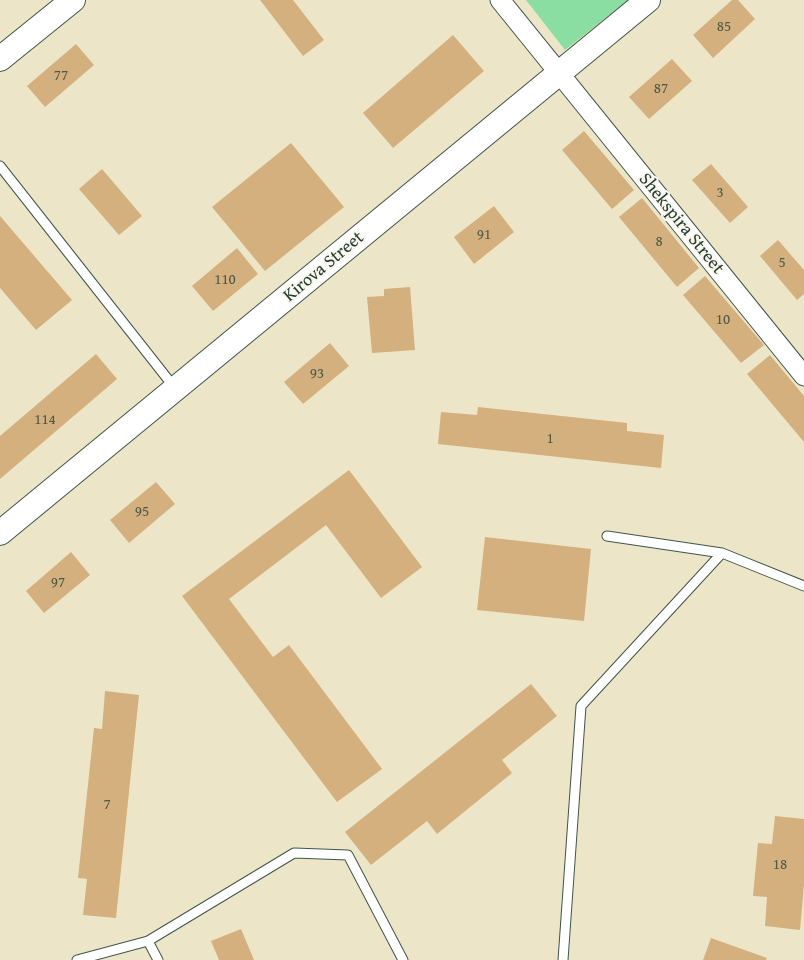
<!DOCTYPE html>
<style>
body{margin:0}
canvas{display:block;background:#ece5c7}
</style>
<canvas width="804" height="960"></canvas>
<script>
const context = document.querySelector('canvas').getContext('2d');
context.lineJoin = 'round';
function fill(path, color) { context.fillStyle = color; context.fill(path, 'evenodd'); }
function strokePath(path, color, width, dash) { context.strokeStyle = color; context.lineWidth = width; context.lineCap = dash ? 'butt' : 'round'; context.setLineDash(dash || []); context.stroke(path); }
function label(font, color, halo, rows, align = 'center') {
  context.font = font + ' "Gentium Book Plus",serif'; context.lineWidth = 4; context.setLineDash([]); context.textBaseline = 'middle'; context.strokeStyle = halo; context.fillStyle = color; for (const [text, x, y, turn = 0] of rows) {
    context.save(); context.translate(x, y); context.rotate((+turn || 0) * Math.PI / 180); context.textAlign = isNaN(turn) ? turn : align; if (halo) context.strokeText(text, 0, 0); context.fillText(text, 0, 0); context.restore();
  }
}
const green = new Path2D(`
 M526,0H628L565,50Z`);
const building = new Path2D(`
 M260,0H293L324,40L303,56Z
 M732,0H738L755,19L713,58L693,35Z
 M453,35L484,71L393,148L363,113Z
 M76,44L94,65L45,107L27,86Z
 M672,59L692,81L649,119L629,97Z
 M584,131L634,190L612,209L562,150Z
 M291,143L344,207L265,271L212,207Z
 M711,164L748,207L730,223L692,180Z
 M102,169L142,216L119,235L79,189Z
 M642,198L699,268L677,287L619,217Z
 M494,206L514,232L474,264L454,237Z
 M0,216L72,300L36,330L0,288Z
 M778,240L804,270V294L797,300L760,256Z
 M237,248L258,274L213,311L192,286Z
 M705,276L764,345L741,363L683,295Z
 M410,287L415,350L372,353L367,297L384,296V289Z
 M330,343L349,366L303,404L284,382Z
 M96,354L117,379L0,479V436Z
 M770,355L804,396V442L747,374Z
 M478,407L627,423V431L664,435L661,468L438,444L441,412L477,415Z
 M349,470L422,567L381,598L326,525L229,599L273,657L289,645L382,769L337,802L182,596Z
 M156,482L175,504L129,543L110,520Z
 M485,537L591,549L584,621L477,610Z
 M71,552L90,575L44,613L26,591Z
 M531,684L557,716L502,760L512,773L437,834L427,821L371,865L345,832Z
 M105,691L139,695L116,918L83,915L87,879L78,878L94,728L102,729Z
 M775,816L804,819V885L800,930L765,926L767,897L753,896L758,843L772,844Z
 M241,929L254,960H219L211,941Z
 M711,938L767,958L766,960H703Z`);
const service = new Path2D(`
 M0,166L174,387
 M607,536L722,553L804,586
 M148,941L158,960
 M77,960L148,941L294,853L348,855L403,960
 M563,960L581,706L722,553`);
const minor = new Path2D(`
 M500,0L804,376`);
const tertiary = new Path2D(`
 M0,59L73,0
 M0,533L648,0`);
const numberNames = [
 ["85",724,27],
 ["77",61,76],
 ["87",661,89],
 ["3",720,193],
 ["91",484,235],
 ["8",659,242],
 ["5",782,263],
 ["110",225,280],
 ["10",723,320],
 ["93",317,374],
 ["114",45,420],
 ["1",550,439],
 ["95",142,512],
 ["97",58,583],
 ["7",107,805],
 ["18",780,865]
];
const streetNames = [
 ["Shekspira Street",681,224,51],
 ["Kirova Street",324,267,-40]
];
fill(green, '#8adea1');
fill(building, '#d5b07f');
strokePath(service, '#3e564a', 11);
strokePath(minor, '#3e564a', 21);
strokePath(tertiary, '#3e564a', 26);
strokePath(service, '#fff', 9);
strokePath(minor, '#fff', 19);
strokePath(tertiary, '#fff', 24);
label('15px', '#4c5a47', null, numberNames);
label('18px', '#1f3d34', '#fbf7ec', streetNames);
</script>
